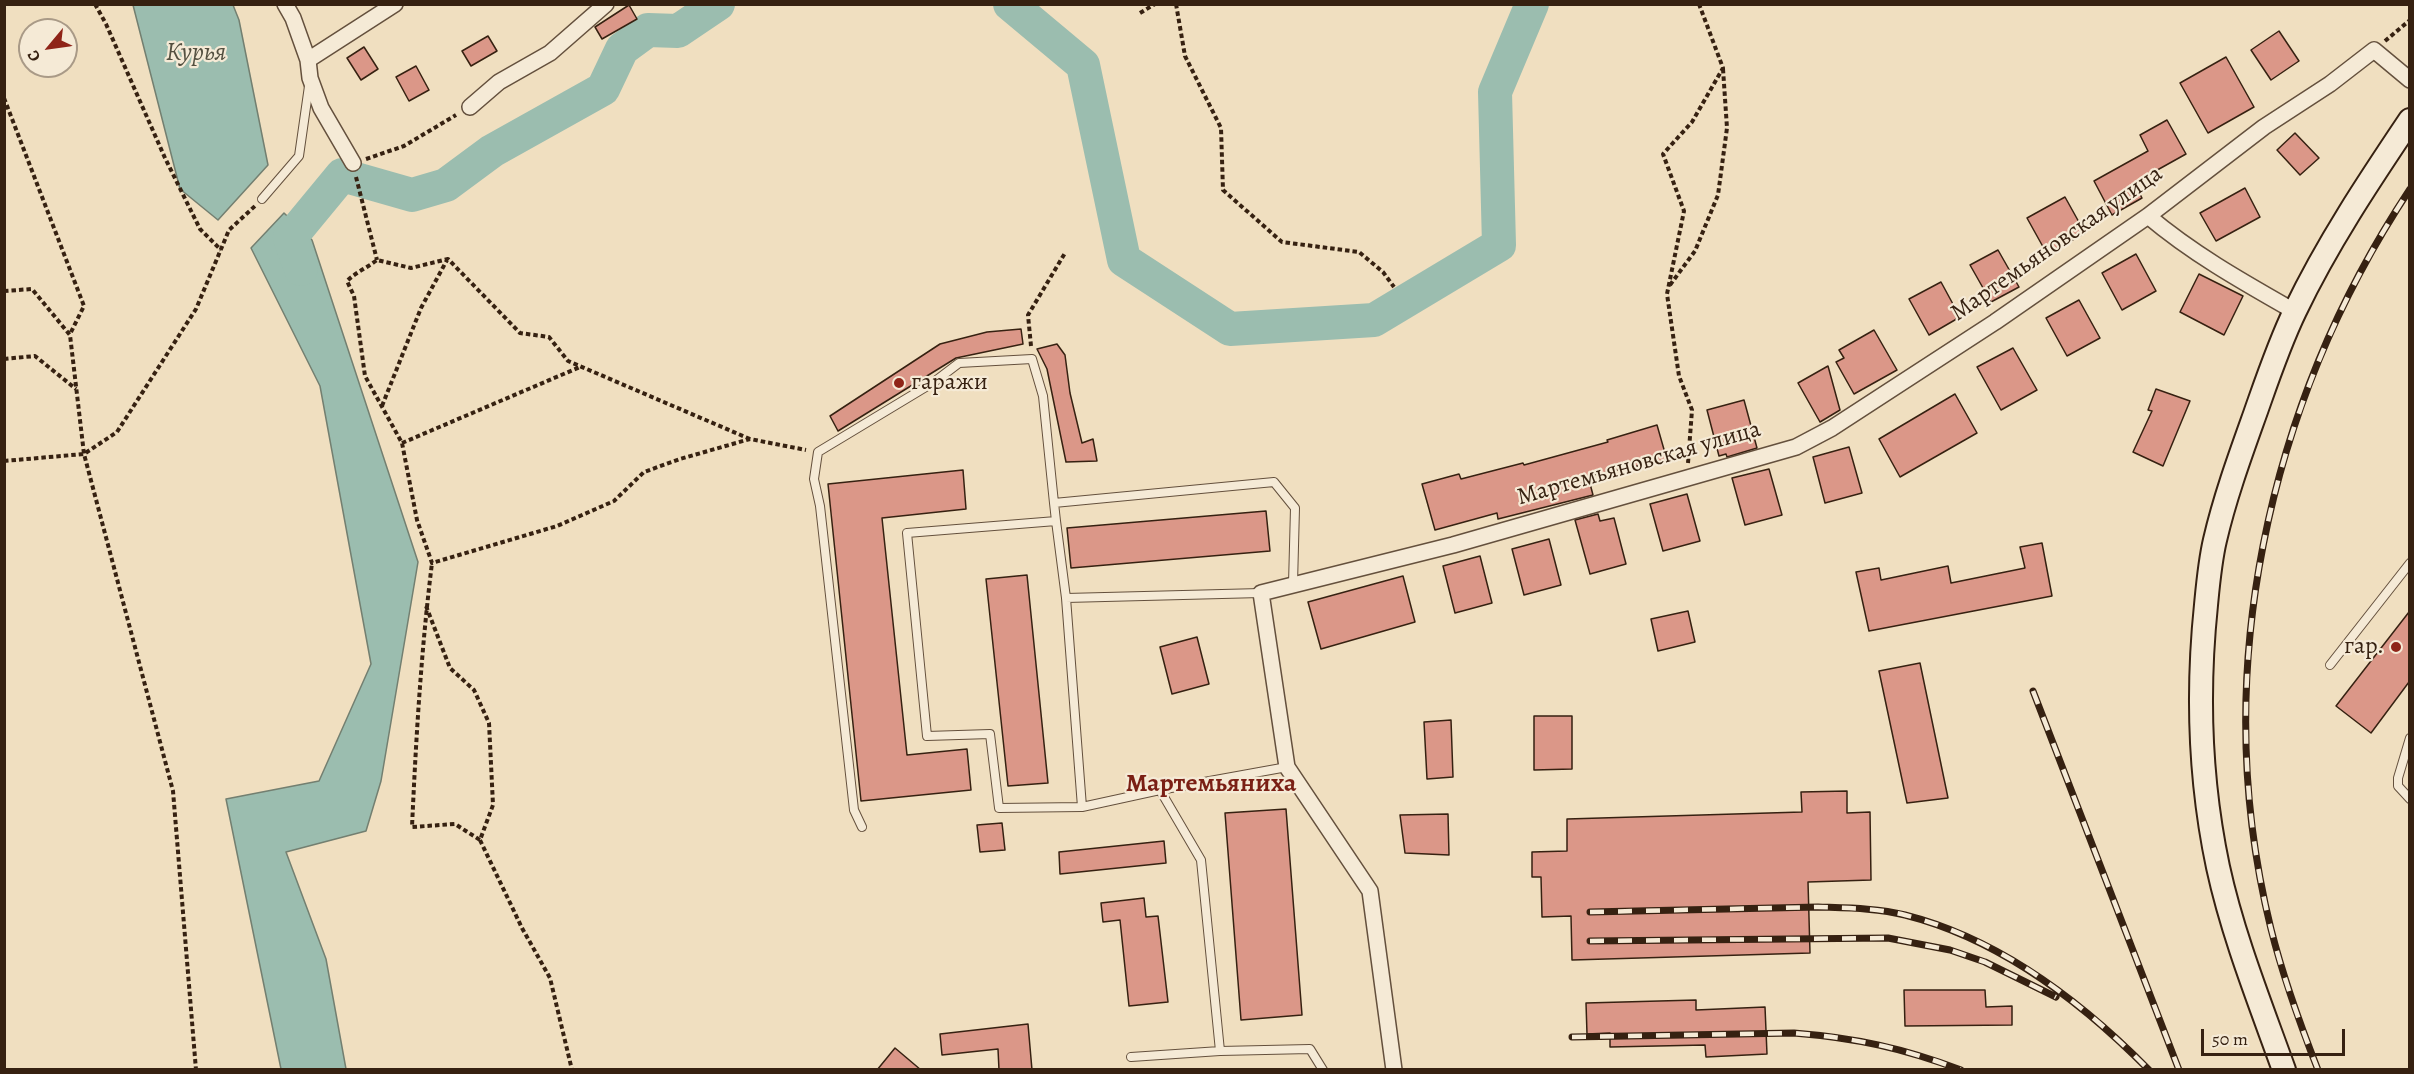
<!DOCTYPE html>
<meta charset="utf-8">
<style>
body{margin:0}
#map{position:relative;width:2414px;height:1074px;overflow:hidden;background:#f0dfc0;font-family:Alegreya,serif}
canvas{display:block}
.frame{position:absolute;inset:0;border:6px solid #362111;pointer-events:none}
.north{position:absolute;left:18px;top:18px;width:60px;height:60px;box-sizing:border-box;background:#f5ead6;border:2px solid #a99a87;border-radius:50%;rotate:241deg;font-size:16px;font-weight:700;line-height:24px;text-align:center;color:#362111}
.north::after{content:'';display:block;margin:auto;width:21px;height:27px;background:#8f2418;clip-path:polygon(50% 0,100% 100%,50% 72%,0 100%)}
.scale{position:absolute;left:2201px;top:1029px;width:144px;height:27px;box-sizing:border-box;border:3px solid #362111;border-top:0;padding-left:8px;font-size:18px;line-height:21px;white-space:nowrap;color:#362111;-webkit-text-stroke:4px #f5ead6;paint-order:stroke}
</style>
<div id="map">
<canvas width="2414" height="1074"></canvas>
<div class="frame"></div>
<div class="north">С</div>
<div class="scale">50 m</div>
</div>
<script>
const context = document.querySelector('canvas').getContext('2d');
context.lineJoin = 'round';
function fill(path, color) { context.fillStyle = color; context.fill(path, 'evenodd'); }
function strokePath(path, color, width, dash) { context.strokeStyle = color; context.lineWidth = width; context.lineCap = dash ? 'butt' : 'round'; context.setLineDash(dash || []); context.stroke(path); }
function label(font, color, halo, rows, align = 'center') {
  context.font = font + ' Alegreya,serif'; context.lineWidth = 4.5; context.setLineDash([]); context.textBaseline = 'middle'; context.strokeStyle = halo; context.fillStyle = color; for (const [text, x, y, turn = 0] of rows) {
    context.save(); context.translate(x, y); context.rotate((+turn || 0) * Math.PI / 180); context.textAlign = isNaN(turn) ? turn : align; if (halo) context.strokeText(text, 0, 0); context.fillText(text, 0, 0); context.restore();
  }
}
const water = new Path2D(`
 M133,5H233L239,20L268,165L218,220L180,189Z
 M284,213L312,240L418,562L381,781L366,831L286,852L326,959L346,1069H281L226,799L319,781L371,664L320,386L251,248Z`);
const river = new Path2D(`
 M1010,4L1083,65L1124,260L1230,329L1374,320L1499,245L1495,92L1532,4
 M301,269L290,238L342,175L412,195L446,185L492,151L603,89L622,49L648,30L678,31L718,4`);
const building = new Path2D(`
 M629,5L637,19L602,39L595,27Z
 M2279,31L2299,61L2271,80L2251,50Z
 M488,36L497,51L471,66L462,51Z
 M364,47L378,69L361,80L347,58Z
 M2226,57L2254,107L2208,133L2180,83Z
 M416,66L429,90L409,101L396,77Z
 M2167,120L2186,154L2134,183L2142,198L2112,215L2094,181L2148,151L2140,135Z
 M2295,133L2319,158L2300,175L2277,150Z
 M2245,188L2260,217L2216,241L2200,213Z
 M2065,197L2085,233L2047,254L2027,218Z
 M1998,250L2019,287L1991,302L1970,265Z
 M2136,254L2156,291L2122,310L2102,273Z
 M2199,274L2243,296L2224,335L2180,312Z
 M1941,282L1960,317L1929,335L1909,299Z
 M2079,300L2100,338L2067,356L2046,318Z
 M1021,329L1023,344L956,358L838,431L830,416L940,344L987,332Z
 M1874,330L1897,370L1854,394L1836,362L1844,358L1839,350Z
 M1057,344L1065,355L1070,393L1082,443L1093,439L1097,461L1066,462L1047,369L1037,349Z
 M2013,348L2037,390L2001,410L1977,367Z
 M1828,366L1840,410L1820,422L1798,383Z
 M2156,389L2190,401L2163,466L2133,452L2152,411L2148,410Z
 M1955,394L1977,433L1900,477L1879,439Z
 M1744,400L1757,448L1727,457L1726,454L1719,456L1707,410Z
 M1657,425L1667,460L1588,476L1593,495L1498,519L1497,513L1435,530L1422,484L1459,474L1461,479L1523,463L1524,465L1608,442L1607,440Z
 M1849,447L1862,493L1825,503L1813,457Z
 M1769,469L1782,515L1745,525L1732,478Z
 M963,470L966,509L882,518L907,755L967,749L971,790L861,801L828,484Z
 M1687,494L1700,541L1663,551L1650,504Z
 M1266,511L1270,551L1071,568L1067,528Z
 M1598,514L1600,521L1614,518L1626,564L1590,574L1575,520Z
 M1549,539L1561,585L1524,595L1512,549Z
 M2042,543L2052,596L1869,631L1856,572L1879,568L1881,580L1948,566L1951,583L2025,568L2020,547Z
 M1480,556L1492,603L1455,613L1443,566Z
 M1027,575L1048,783L1008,786L986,579Z
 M1403,576L1415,622L1321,649L1308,602Z
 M1688,611L1695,642L1658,651L1651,619Z
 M2409,612V682L2371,733L2336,706Z
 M1197,637L1209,684L1172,694L1160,647Z
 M1920,663L1948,798L1907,803L1879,671Z
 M1534,716H1572V769L1534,770Z
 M1451,720L1453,777L1427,779L1424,722Z
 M1847,791V813L1870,812L1871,880L1808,882L1810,953L1572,960L1571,916L1542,917L1541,877H1532V852L1567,851V819L1802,812L1801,792Z
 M1286,809L1302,1015L1241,1020L1225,813Z
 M1448,814L1449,855L1405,853L1400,815Z
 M1002,823L1005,850L980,852L977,825Z
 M1164,841L1166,863L1060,874L1059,852Z
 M1144,898L1146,917L1158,916L1168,1002L1129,1006L1120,920L1103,922L1101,903Z
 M1904,990H1985L1986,1007L2012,1006V1025L1905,1026Z
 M1696,1000V1010L1765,1007L1767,1054L1706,1057L1705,1045L1610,1047V1033L1587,1034L1586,1003Z
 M1028,1024L1032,1070H999L998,1049L942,1055L940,1034Z
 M895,1048L921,1070H877Z`);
const path = new Path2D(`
 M95,4L106,24L165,158L200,229L221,250
 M1176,4L1185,56L1221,128L1223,190L1282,242L1359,252L1383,272L1394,287
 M1140,13L1155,4
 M2385,41L2410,20
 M4,98L84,306L70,334
 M366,159L404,146L456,115
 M356,177L377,260
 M1670,285L1695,251L1718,195L1727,128L1723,69
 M4,291L32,289L70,335L84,454L173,791L196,1070
 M1031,346L1028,315L1065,253
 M4,359L35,356L76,389
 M382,406L421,308L447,260
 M750,439L568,361L549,337L520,333L448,259L411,268L377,260C367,268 356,272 347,281L354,296L365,376L402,443L417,520L432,563L557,526L614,501L644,472L680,459L750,439L806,450
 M402,443L580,367
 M4,461L84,454L117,432L196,309L229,230L255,206
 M1688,463L1692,410L1679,376L1667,294L1684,211L1663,154L1692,122L1723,68L1699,4
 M426,606L450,668L474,690L489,723L493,805L480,840L455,824L412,827C416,739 421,651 432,563
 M480,840L522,928L550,978L572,1070`);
const lane = new Path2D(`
 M262,199L299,156L309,86
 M1056,521L1066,598
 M1261,593L1066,598L1082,807L999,808L990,734L927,736L907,533L1056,521L1054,503L1274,482L1295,508L1293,584
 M2330,665L2410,563
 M2410,738L2398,778V786L2410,799
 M1160,790L1201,860L1220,1051L1310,1049L1323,1070
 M1082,807L1160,790L1287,767
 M862,827L854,810L820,506L814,479L818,452L934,382L959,363L1032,359L1043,396L1054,503
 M1131,1057L1220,1051`);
const street = new Path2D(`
 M285,4L293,18L308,60L310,78L321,108L353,163
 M308,60L395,4
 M470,107L499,82L550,53L606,4
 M2148,216C2193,254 2243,282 2294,311
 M1394,1070L1370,891L1287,767L1261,593L1453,545L1796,447L1832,428L1995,322L2148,216L2264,127L2330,84L2374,50L2410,80`);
const secondary = new Path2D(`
 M2284,1070C2260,1003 2233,936 2218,867C2200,782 2197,692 2206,605C2208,584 2210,561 2215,540C2225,497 2240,456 2255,414C2267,380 2279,344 2295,311C2327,244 2369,181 2410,120`);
const rail = new Path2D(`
 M2033,691L2179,1070
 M1590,912L1818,907C1847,908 1877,908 1905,915C2000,939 2081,1001 2149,1070
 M1590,941L1888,938L1950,950L1985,962L2056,997
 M1572,1037L1794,1033C1856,1038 1903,1048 1961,1070
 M2318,1070C2300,1024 2283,977 2271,929C2208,675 2267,405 2410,189`);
const markers = [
 [899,383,6,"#8f2418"],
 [2396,647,6,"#8f2418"]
];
const streetNames = [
 ["Мартемьяновская улица",2057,244,-35],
 ["Мартемьяновская улица",1639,464,-16]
];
const poiNames = [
 ["гаражи",911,383],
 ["гар.",2384,647,"right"]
];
const waterNames = [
 ["Курья",196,54]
];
const neighbourhoodNames = [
 ["Мартемьяниха",1211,785]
];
fill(water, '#9bbdaf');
strokePath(water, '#737f70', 1.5);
strokePath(river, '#9bbdaf', 34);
fill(building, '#db9788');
strokePath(building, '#362111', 1.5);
strokePath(lane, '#64503d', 10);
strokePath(street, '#64503d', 18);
strokePath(secondary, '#362111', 26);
strokePath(path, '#362111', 4, [4.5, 3]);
strokePath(lane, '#f5ead6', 8);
strokePath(street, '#f5ead6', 15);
strokePath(secondary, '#f5ead6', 22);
strokePath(rail, '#362111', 7);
strokePath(rail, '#f5ead6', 4.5, [14]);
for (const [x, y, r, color] of markers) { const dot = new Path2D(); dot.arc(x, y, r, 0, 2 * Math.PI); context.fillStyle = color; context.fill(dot); strokePath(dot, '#f5ead6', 2); }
label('24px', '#362111', '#f5ead6', streetNames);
label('24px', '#362111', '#f5ead6', poiNames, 'left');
label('italic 26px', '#545040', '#f5ead6', waterNames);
label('bold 26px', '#7a1f14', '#f5ead6', neighbourhoodNames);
</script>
